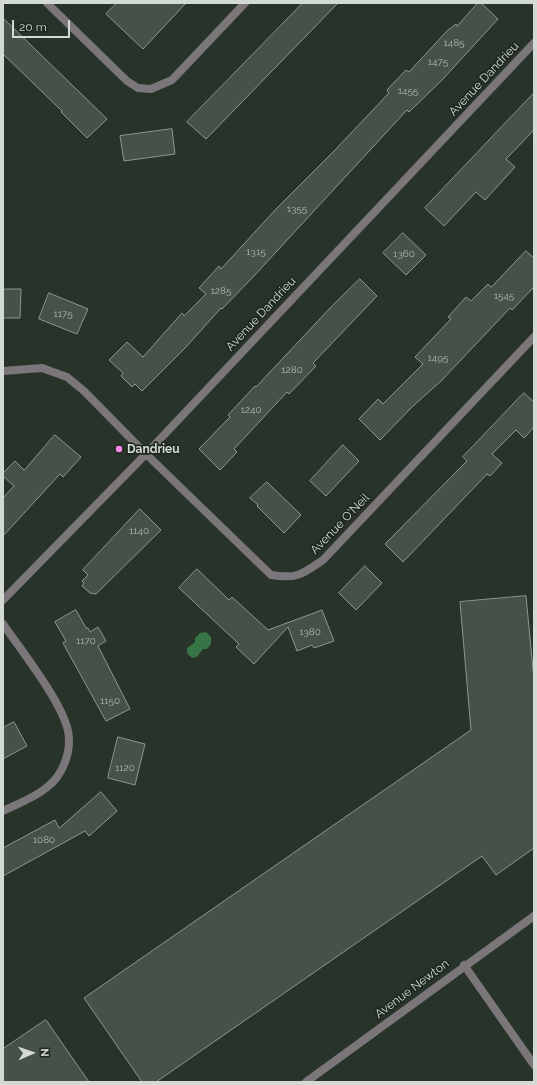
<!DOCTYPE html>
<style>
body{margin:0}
#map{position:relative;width:537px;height:1085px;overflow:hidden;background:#28332a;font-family:Raleway,sans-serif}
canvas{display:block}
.frame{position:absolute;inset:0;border:4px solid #d3dad4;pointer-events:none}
.north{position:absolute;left:12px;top:1033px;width:40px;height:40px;-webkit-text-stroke:3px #1f2920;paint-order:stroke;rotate:88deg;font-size:11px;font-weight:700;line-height:16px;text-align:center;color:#d3dad4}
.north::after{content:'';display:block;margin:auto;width:14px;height:18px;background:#d3dad4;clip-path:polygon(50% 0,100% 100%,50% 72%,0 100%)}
.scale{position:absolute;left:12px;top:20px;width:58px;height:18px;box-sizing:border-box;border:2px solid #d3dad4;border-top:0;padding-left:5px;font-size:12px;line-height:14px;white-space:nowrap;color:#d3dad4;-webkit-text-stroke:3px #1f2920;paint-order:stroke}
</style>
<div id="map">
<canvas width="537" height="1085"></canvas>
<div class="frame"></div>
<div class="north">N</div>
<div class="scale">20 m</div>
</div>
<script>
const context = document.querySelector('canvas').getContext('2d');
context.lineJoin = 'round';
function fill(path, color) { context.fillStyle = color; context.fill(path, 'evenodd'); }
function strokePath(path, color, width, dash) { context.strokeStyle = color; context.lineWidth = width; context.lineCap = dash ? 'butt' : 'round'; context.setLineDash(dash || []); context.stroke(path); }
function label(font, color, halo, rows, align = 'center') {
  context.font = font + ' Raleway,sans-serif'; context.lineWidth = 3.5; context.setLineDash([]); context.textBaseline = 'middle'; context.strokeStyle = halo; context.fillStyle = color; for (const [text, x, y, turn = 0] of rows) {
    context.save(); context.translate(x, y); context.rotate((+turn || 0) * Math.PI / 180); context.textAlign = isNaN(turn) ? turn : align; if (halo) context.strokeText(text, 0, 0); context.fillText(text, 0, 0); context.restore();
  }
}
const water = new Path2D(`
 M206,632L211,637V644L207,649H203L197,657L192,658L187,653V648L195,642V638L200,633Z`);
const building = new Path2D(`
 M117,3H186L143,49L106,14Z
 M303,3H338L206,139L187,122Z
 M478,3H481L498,19L442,80L409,112L407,110L253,277L222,309L221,308L186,347L142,391L135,384L132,387L121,376L123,373L109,360L127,342L143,357L182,313L184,316L206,294L199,288L219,266L221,269L276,209L335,150L389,93L387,90L406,70L409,72L447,31L456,24L457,26Z
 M3,18L107,119L87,138L61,112L62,111L3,54Z
 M534,93V130L506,159L515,167L485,200L476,192L444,226L425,208Z
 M172,129L175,154L124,161L120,136Z
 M403,233L426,255L406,275L383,253Z
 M526,251L534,258V287L512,310L510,308L441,381L413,406L380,440L359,419L378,399L383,404L423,364L415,357L451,319L448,317L466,297L471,301L488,284L491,287Z
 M360,279L377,296L313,363L316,366L289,394L287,392L234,449L237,452L220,470L199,449L230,417L228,415L255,386L256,387L332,306Z
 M6,289H21L20,318H3V290Z
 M49,293L88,309L77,334L39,319Z
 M524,393L534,402V427L524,438L516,430L492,454L502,463L490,476L487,474L403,562L385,544L467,461L463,457Z
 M55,435L81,457L63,477L60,474L3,536V498L14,486L3,476V473L15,461L24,470Z
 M343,445L359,461L326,496L310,481Z
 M267,482L301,515L284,533L257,506L258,505L250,498Z
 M140,509L161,530L96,594L90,593L82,586L84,583L82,581L88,575L83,570Z
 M365,566L382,583L356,610L339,593Z
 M197,569L229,600L232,597L268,630L322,610L334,641L314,648L312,645L297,651L288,627L254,664L236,647L239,644L179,588Z
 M526,596L534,680V848L496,875L482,856L156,1082H142L84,998L471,730L460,602Z
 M76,610L86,628H88L90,632L98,627L106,641L98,646L130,709L106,721L63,643L66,641L55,622Z
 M14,722L27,746L3,759V728Z
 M118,737L145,744L135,785L108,778Z
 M101,792L117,811L89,836L85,831L3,876V848L55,820L59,828Z
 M46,1020L89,1082H3V1049Z`);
const street = new Path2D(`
 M47,3L127,81L138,88L151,89L172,80L245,3
 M3,371L42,368L67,377L84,391L146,454L271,575C297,579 301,575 323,560L534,337
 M3,600L146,454L534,43
 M3,624C21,650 62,702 68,731C72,751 63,776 46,788C34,798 17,804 3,811
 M464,965L534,1065
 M306,1082L534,916`);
const markers = [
 [119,449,4,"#f888ea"]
];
const numberNames = [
 ["1485",454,43],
 ["1475",438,62],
 ["1455",408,91],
 ["1355",297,209],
 ["1315",256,252],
 ["1360",404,254],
 ["1285",221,291],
 ["1545",504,296],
 ["1175",63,314],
 ["1495",438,358],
 ["1280",292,370],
 ["1240",251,410],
 ["1140",139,531],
 ["1380",310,632],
 ["1170",86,641],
 ["1150",110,701],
 ["1120",125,768],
 ["1080",44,840]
];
const streetNames = [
 ["Avenue Dandrieu",484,79,-47],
 ["Avenue Dandrieu",261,314,-47],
 ["Avenue O'Neil",340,524,-46],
 ["Avenue Newton",412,989,-37]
];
const poiNames = [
 ["Dandrieu",127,449]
];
fill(water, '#377446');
fill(building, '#465148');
strokePath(building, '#8c998e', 1);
strokePath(street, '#7b767a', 8);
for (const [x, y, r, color] of markers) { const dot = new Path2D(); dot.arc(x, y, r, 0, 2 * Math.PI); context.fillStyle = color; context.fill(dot); strokePath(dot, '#1f2920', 1.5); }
label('10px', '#b0b8b1', null, numberNames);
label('12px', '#d3dad4', '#1f2920', streetNames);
label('bold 12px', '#d3dad4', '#1f2920', poiNames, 'left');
</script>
